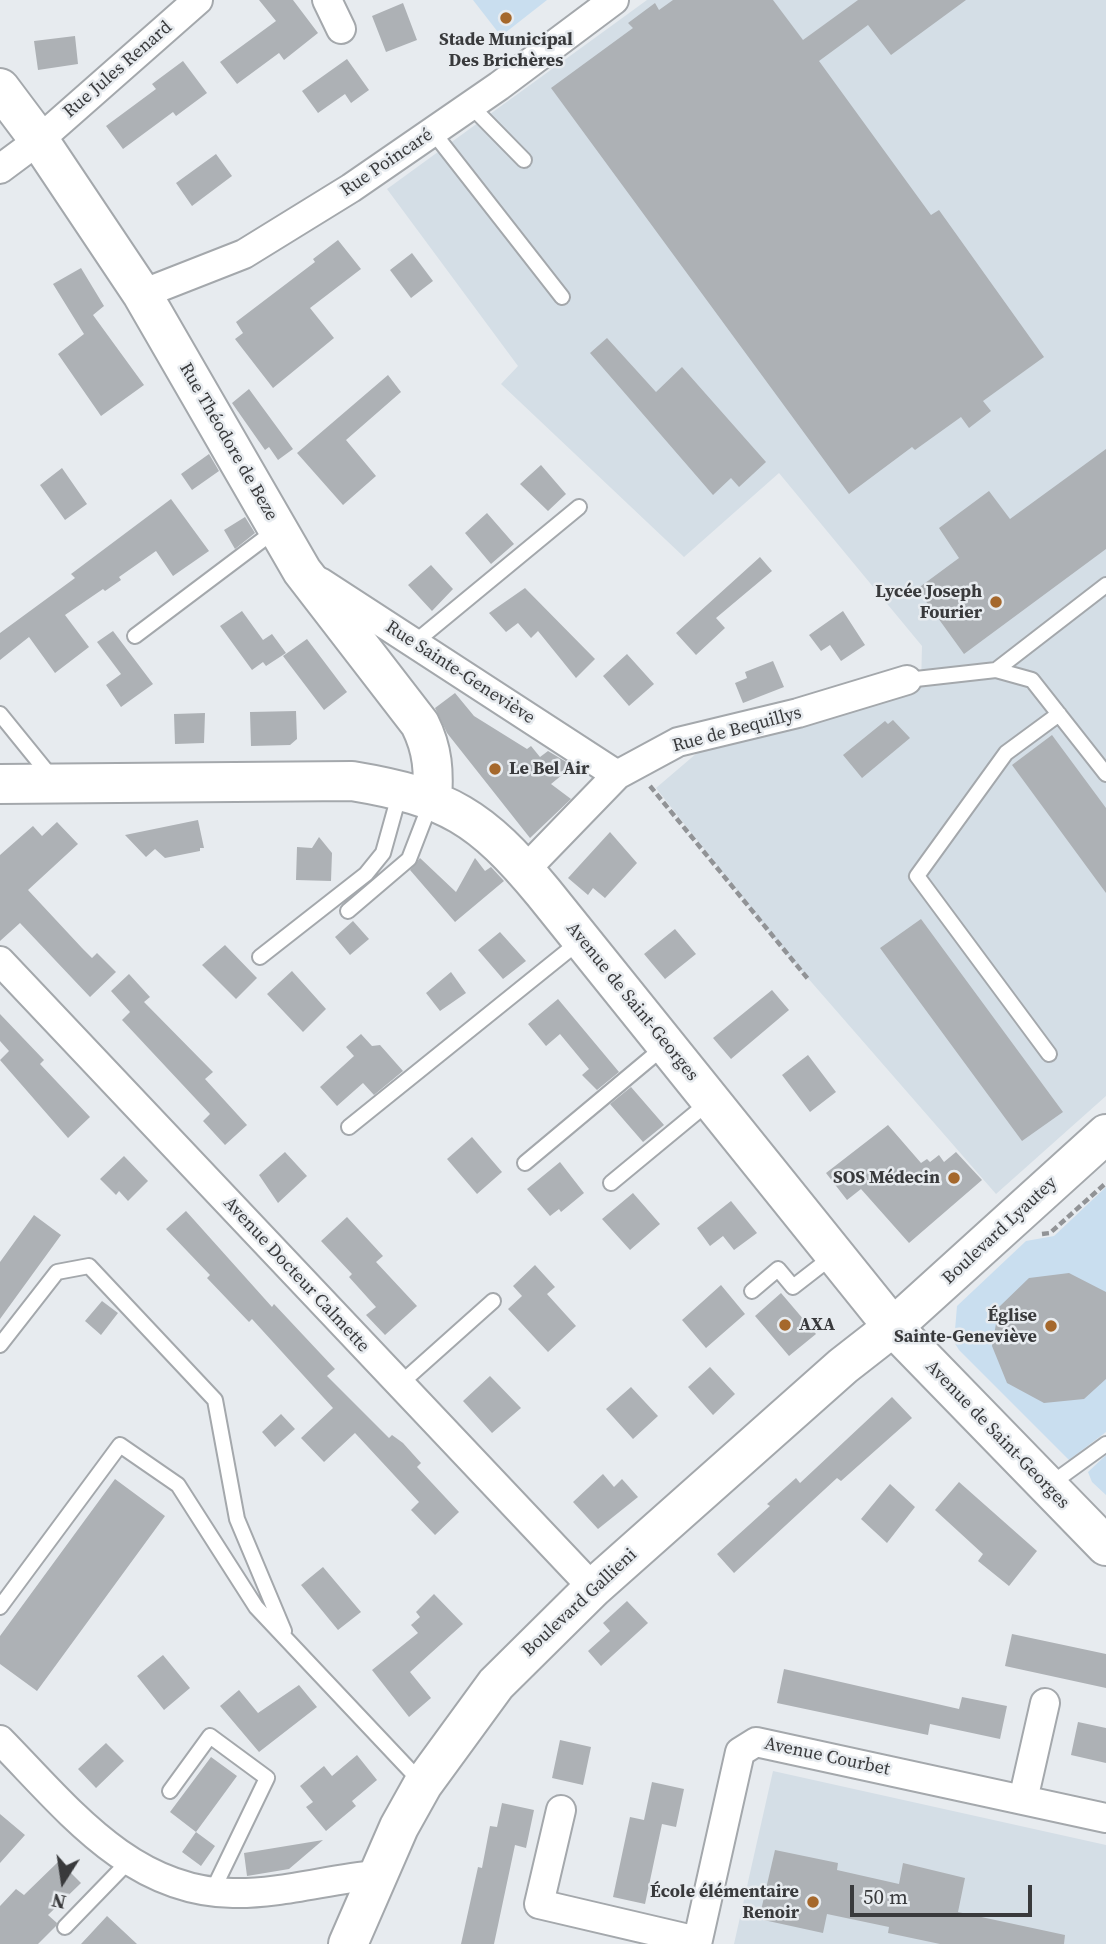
<!DOCTYPE html>
<meta charset="utf-8">
<style>
body{margin:0}
#map{position:relative;width:1106px;height:1944px;overflow:hidden;background:#e7ebef;font-family:"Source Serif 4",serif}
canvas{display:block}
.north{position:absolute;left:28px;top:1846px;width:70px;height:70px;-webkit-text-stroke:5px #e7ebef;paint-order:stroke;rotate:192deg;font-size:19px;font-weight:700;line-height:28px;text-align:center;color:#393a3c}
.north::after{content:'';display:block;margin:auto;width:24px;height:32px;background:#393a3c;clip-path:polygon(50% 0,100% 100%,50% 72%,0 100%)}
.scale{position:absolute;left:850px;top:1885px;width:182px;height:32px;box-sizing:border-box;border:4px solid #393a3c;border-top:0;padding-left:9px;font-size:21px;line-height:24px;white-space:nowrap;color:#393a3c;-webkit-text-stroke:5px #e7ebef;paint-order:stroke}
</style>
<div id="map">
<canvas width="1106" height="1944"></canvas>
<div class="north">N</div>
<div class="scale">50 m</div>
</div>
<script>
const context = document.querySelector('canvas').getContext('2d');
context.lineJoin = 'round';
function fill(path, color) { context.fillStyle = color; context.fill(path, 'evenodd'); }
function strokePath(path, color, width, dash) { context.strokeStyle = color; context.lineWidth = width; context.lineCap = dash ? 'butt' : 'round'; context.setLineDash(dash || []); context.stroke(path); }
function label(font, color, halo, rows, align = 'center') {
  context.font = font + ' "Source Serif 4",serif'; context.lineWidth = 5; context.setLineDash([]); context.textBaseline = 'middle'; context.strokeStyle = halo; context.fillStyle = color; for (const [text, x, y, turn = 0] of rows) {
    context.save(); context.translate(x, y); context.rotate((+turn || 0) * Math.PI / 180); context.textAlign = isNaN(turn) ? turn : align; if (halo) context.strokeText(text, 0, 0); context.fillText(text, 0, 0); context.restore();
  }
}
const built = new Path2D(`
 M647,0H1106V1096L996,1194L786,953L656,788L704,747L921,686L922,646L779,473L684,557L501,384L518,366L387,189Z
 M773,1771L1106,1845V1944H734Z`);
const green = new Path2D(`
 M473,0H547L501,36Z
 M1106,1187V1432L1069,1460L959,1350L954,1342L957,1306L1026,1241L1054,1236Z
 M1106,1455V1495L1092,1482L1088,1472Z`);
const building = new Path2D(`
 M259,0H293L318,33L284,60L279,53L237,84L220,62L276,21Z
 M673,0H773L803,40L858,0H966L891,55L868,25L819,61L931,215L939,210L1044,357L983,401L991,411L969,428L961,417L915,450L912,447L849,494L551,88L633,28L628,23L655,3L659,10Z
 M403,3L417,40L386,52L372,16Z
 M75,36L78,64L38,70L34,41Z
 M347,59L369,90L351,103L345,94L318,113L302,91Z
 M183,61L207,93L176,116L173,112L123,149L106,126L156,89L152,84Z
 M216,154L232,176L192,206L176,183Z
 M338,240L361,269L310,308L334,338L273,388L235,339L243,333L236,322L315,262L313,259Z
 M412,253L433,281L411,298L390,270Z
 M81,268L104,306L93,315L144,385L101,416L58,354L84,334L53,284Z
 M607,338L656,392L682,367L766,462L739,487L731,478L713,495L590,353Z
 M388,375L401,392L346,440L376,476L343,505L297,453Z
 M249,389L293,449L278,460L269,447L265,450L232,403Z
 M1106,449V549L964,654L917,589L959,558L939,528L989,491L1010,519Z
 M209,454L219,471L192,490L181,474Z
 M541,465L566,494L548,511L520,484Z
 M62,468L87,504L65,520L40,485Z
 M171,499L209,551L173,576L156,551L119,577L121,580L105,591L103,589L65,615L89,647L55,673L29,637L0,660V633L75,578L71,574Z
 M487,513L514,544L491,564L465,533Z
 M245,517L255,533L235,549L224,530Z
 M760,557L772,571L716,618L725,628L696,655L676,633Z
 M431,565L453,589L432,611L408,585Z
 M525,588L595,659L576,678L538,631L531,638L518,623L506,632L489,613Z
 M242,611L263,640L272,634L286,653L266,666L263,662L252,670L220,626Z
 M843,611L865,645L841,661L830,645L821,651L809,635Z
 M113,631L153,684L121,707L106,685L121,674L97,642Z
 M307,639L347,692L324,710L283,656Z
 M627,654L654,684L629,706L603,676Z
 M773,661L784,687L743,703L735,683L747,678L745,672Z
 M455,693L474,716L527,749L531,746L540,757L548,751L573,766L551,784L571,799L530,838L447,733L435,708Z
 M296,711L297,739L290,745L251,746L250,712Z
 M205,713L204,743L175,744L174,714Z
 M893,720L910,738L862,778L843,755L885,721L888,724Z
 M1052,735L1106,808V893L1012,765Z
 M198,820L204,848H200V851L165,858L155,849L146,857L125,835Z
 M57,822L78,844L28,890L82,948L92,958L97,953L116,972L90,997L20,923L0,941V855L33,826L42,836Z
 M610,832L637,863L605,898L593,888L588,895L568,878Z
 M319,837L332,853L331,881L296,880L297,847L312,848Z
 M420,858L456,892L475,858L485,871L491,867L504,881L455,922L410,870Z
 M921,919L1063,1112L1022,1141L880,948Z
 M353,921L369,939L350,955L335,937Z
 M675,929L696,954L665,979L644,954Z
 M500,932L526,961L503,979L478,950Z
 M225,945L257,978L236,999L202,965Z
 M292,971L326,1009L303,1032L267,994Z
 M451,972L466,993L440,1011L426,993Z
 M129,974L150,997L144,1002L213,1072L205,1079L247,1125L225,1145L203,1121L210,1114L122,1020L130,1012L111,991Z
 M772,990L789,1010L731,1059L713,1038Z
 M558,999L619,1072L597,1090L582,1075L589,1069L560,1034L546,1046L528,1024Z
 M0,1014L44,1060L40,1064L90,1117L68,1138L0,1060L9,1051L0,1041Z
 M361,1034L372,1046L380,1045L403,1071L374,1095L363,1083L337,1106L320,1087L354,1056L346,1047Z
 M808,1055L836,1092L810,1112L782,1075Z
 M631,1087L664,1125L643,1142L610,1104Z
 M888,1125L921,1163L927,1159L930,1162L939,1155L944,1162L956,1152L982,1180L909,1243L861,1189L847,1200L826,1173Z
 M472,1137L502,1172L477,1194L447,1159Z
 M285,1152L307,1176L278,1203L259,1175Z
 M124,1156L148,1181L128,1201L119,1191L116,1195L100,1179Z
 M560,1162L584,1193L561,1212L559,1209L550,1216L527,1189Z
 M633,1193L660,1224L630,1250L602,1219Z
 M731,1201L757,1233L734,1250L723,1236L710,1246L697,1228Z
 M186,1211L272,1307L274,1304L335,1369L327,1376L389,1438L392,1435L403,1443L421,1463L417,1467L459,1512L435,1535L411,1510L419,1502L355,1433L324,1462L301,1438L333,1408L252,1319L249,1322L207,1278L210,1275L166,1229Z
 M34,1215L61,1235L0,1319V1262Z
 M347,1217L383,1256L376,1262L417,1306L385,1335L366,1315L376,1307L349,1277L352,1274L321,1241Z
 M535,1265L555,1287L547,1294L576,1326L548,1352L508,1309L522,1296L513,1286Z
 M1069,1273L1106,1292V1379L1084,1399L1044,1403L1007,1383L992,1346L999,1307L1029,1278Z
 M721,1285L745,1314L706,1348L682,1320Z
 M781,1293L816,1334L789,1356L755,1316Z
 M102,1301L118,1313L101,1335L85,1321Z
 M710,1367L735,1394L713,1415L688,1387Z
 M490,1376L521,1408L492,1433L463,1401Z
 M631,1387L658,1416L633,1439L606,1409Z
 M892,1397L912,1418L841,1481L837,1478L734,1573L717,1554L770,1506L767,1504L796,1478L800,1483Z
 M281,1414L295,1429L275,1447L262,1432Z
 M603,1474L614,1487L622,1479L638,1497L598,1529L573,1502Z
 M115,1479L165,1516L37,1691L0,1664V1636Z
 M959,1482L1037,1551L1009,1586L978,1561L983,1554L935,1510Z
 M890,1484L915,1507L887,1543L861,1519Z
 M323,1567L361,1612L338,1630L301,1585Z
 M434,1594L463,1624L410,1672L431,1698L409,1717L372,1670L418,1633L411,1625L420,1617L416,1612Z
 M627,1601L648,1623L601,1666L588,1651L610,1631L603,1623Z
 M1012,1634L1106,1654V1688L1005,1666Z
 M163,1655L190,1688L164,1710L137,1676Z
 M784,1669L959,1709L962,1697L1007,1706L1000,1739L930,1724L928,1735L777,1703Z
 M299,1685L317,1707L259,1752L220,1706L239,1690L258,1713Z
 M1078,1722L1106,1728V1763L1071,1755Z
 M560,1740L591,1747L583,1785L552,1778Z
 M106,1743L124,1761L96,1788L78,1769Z
 M357,1755L377,1780L352,1801L356,1806L326,1831L306,1807L313,1802L300,1786L324,1766L332,1776Z
 M211,1757L237,1776L196,1832L170,1812Z
 M652,1782L684,1789L676,1827L662,1824L645,1904L613,1897L630,1817L644,1820Z
 M502,1803L534,1810L526,1848L515,1845L494,1944H461L478,1867L482,1868L490,1826L497,1827Z
 M0,1814L25,1835L0,1863Z
 M196,1832L215,1846L201,1866L182,1852Z
 M323,1840L289,1869L247,1876L244,1853Z
 M775,1850L838,1863L837,1870L899,1884L903,1863L965,1878L958,1912L1065,1935L1064,1944H940L888,1933L889,1927L827,1914L823,1933L759,1919Z
 M59,1861L81,1883L48,1915L57,1923L56,1926L38,1944H0V1906L16,1889L24,1895Z
 M107,1916L137,1944H81Z`);
const path = new Path2D(`
 M650,786L808,979
 M1042,1234L1050,1233L1106,1183`);
const lane = new Path2D(`
 M471,106L524,160
 M433,132L562,297
 M135,636L277,529
 M414,643L579,507
 M996,670L1106,585
 M907,680L996,670L1032,680L1106,774
 M0,714L52,778
 M348,911L409,859L431,802
 M260,957L366,874L383,853L400,792
 M1049,1054L917,876L1006,753L1059,714
 M349,1127L580,941
 M525,1163L665,1046
 M611,1183L709,1102
 M752,1291L778,1269L793,1287L833,1256
 M0,1345L57,1272L89,1266L215,1400L237,1519L284,1631
 M400,1384L493,1301
 M1048,1486L1106,1444
 M0,1607L120,1445L178,1485L256,1607L422,1783
 M170,1791L210,1736L267,1778L212,1892
 M65,1927L128,1862`);
const street = new Path2D(`
 M327,0L341,29
 M0,169L39,140L198,0
 M142,294L244,254L351,188L499,86L614,0
 M320,582L617,775
 M525,870L617,775L678,742L798,713L907,680
 M0,961L593,1588
 M0,1740C66,1807 130,1892 233,1893C281,1894 329,1879 376,1875
 M1023,1800L1045,1703
 M561,1810L539,1904L697,1941
 M697,1944L740,1752L756,1742L1106,1818`);
const secondary = new Path2D(`
 M0,88L39,140L142,294L302,571L420,724C433,750 434,772 432,800
 M0,784L352,781C448,797 481,817 543,892L893,1327L1106,1546`);
const primary = new Path2D(`
 M348,1944L399,1827L423,1784L496,1684L593,1588L843,1366L893,1327L1106,1134`);
const markers = [
 [506,18,7,"#a5682c"],
 [996,602,7,"#a5682c"],
 [495,769,7,"#a5682c"],
 [954,1178,7,"#a5682c"],
 [785,1325,7,"#a5682c"],
 [1051,1326,7,"#a5682c"],
 [813,1902,7,"#a5682c"]
];
const poiNames = [
 ["Stade Municipal",506,40,"center"],
 ["Des Brichères",506,61,"center"],
 ["Lycée Joseph",982,592],
 ["Fourier",982,613],
 ["Le Bel Air",509,769,"left"],
 ["SOS Médecin",940,1178],
 ["Église",1037,1316],
 ["Sainte-Geneviève",1037,1337],
 ["AXA",799,1325,"left"],
 ["École élémentaire",799,1892],
 ["Renoir",799,1913]
];
const streetNames = [
 ["Rue Jules Renard",118,70,-41],
 ["Rue Poincaré",387,163,-34],
 ["Rue Théodore de Beze",228,442,60],
 ["Rue Sainte-Geneviève",460,673,33],
 ["Rue de Bequillys",737,730,-15],
 ["Avenue de Saint-Georges",632,1002,51],
 ["Boulevard Lyautey",1000,1231,-43],
 ["Avenue Docteur Calmette",296,1275,47],
 ["Avenue de Saint-Georges",997,1435,46],
 ["Boulevard Gallieni",580,1603,-43],
 ["Avenue Courbet",827,1757,12]
];
fill(built, '#d4dee6');
fill(green, '#c9deef');
fill(building, '#adb1b5');
strokePath(lane, '#a4a8ac', 18);
strokePath(street, '#a4a8ac', 32);
strokePath(secondary, '#a4a8ac', 42);
strokePath(primary, '#a4a8ac', 42);
strokePath(path, '#919396', 4.5, [7, 3.5]);
strokePath(lane, '#fff', 14);
strokePath(street, '#fff', 28);
strokePath(secondary, '#fff', 38);
strokePath(primary, '#fff', 38);
for (const [x, y, r, color] of markers) { const dot = new Path2D(); dot.arc(x, y, r, 0, 2 * Math.PI); context.fillStyle = color; context.fill(dot); strokePath(dot, '#e7ebef', 2.5); }
label('bold 18px', '#393a3c', '#e7ebef', poiNames, 'right');
label('18px', '#393a3c', '#e7ebef', streetNames);
</script>
